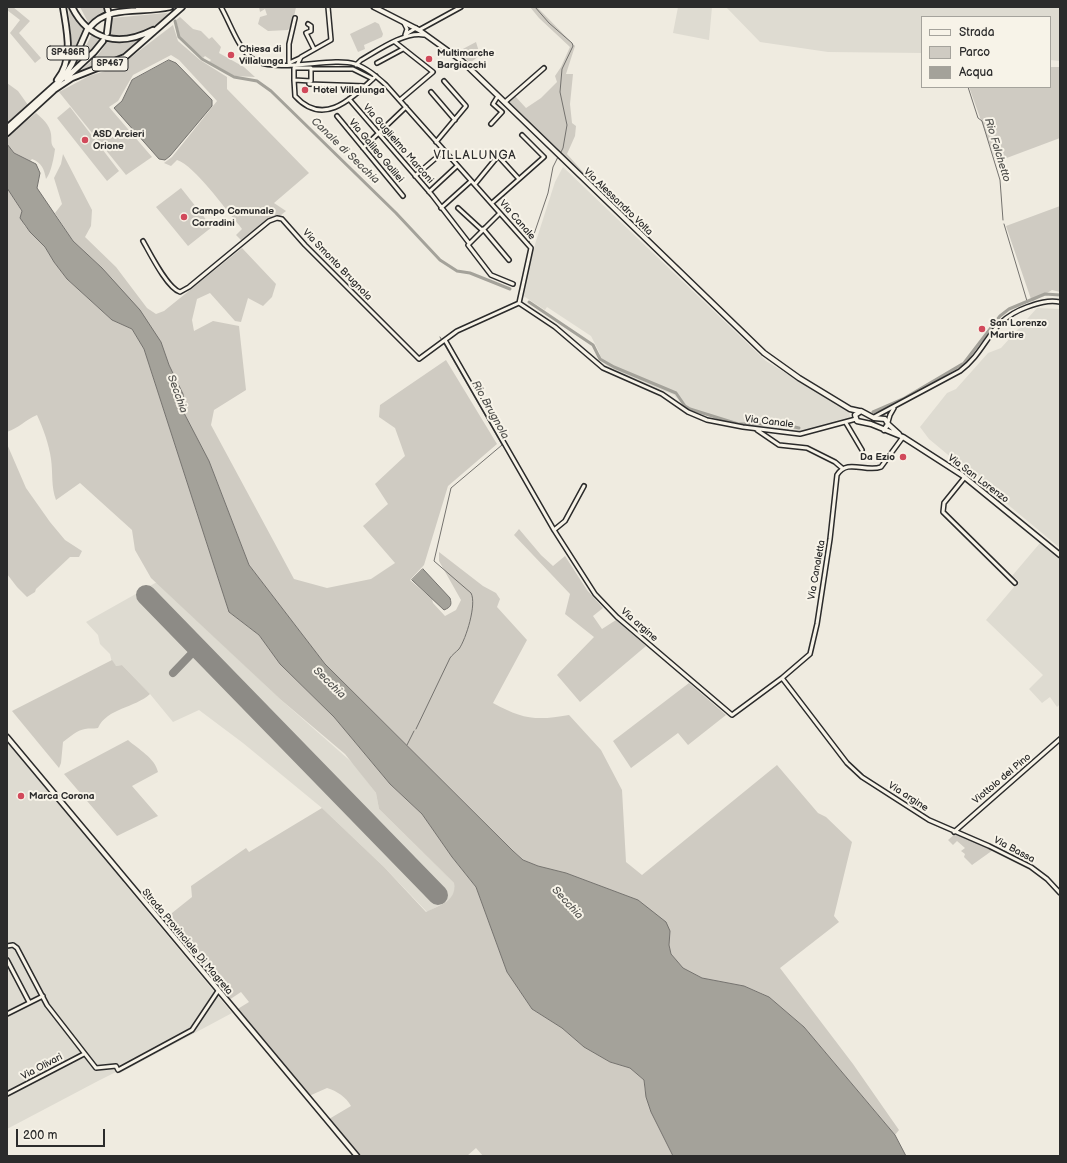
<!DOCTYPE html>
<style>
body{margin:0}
#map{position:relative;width:1067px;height:1163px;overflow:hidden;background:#efebe0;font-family:"Balsamiq Sans",sans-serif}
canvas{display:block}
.frame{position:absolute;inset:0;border:8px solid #2b2b2b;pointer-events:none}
.legend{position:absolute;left:921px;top:16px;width:130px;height:72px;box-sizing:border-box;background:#f7f3e8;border:1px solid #a5a39c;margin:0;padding:5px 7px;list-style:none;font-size:12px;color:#2b2b2b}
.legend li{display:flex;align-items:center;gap:8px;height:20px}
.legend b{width:20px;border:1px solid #a5a39c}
.scale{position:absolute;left:16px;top:1129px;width:89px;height:18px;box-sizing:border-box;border:2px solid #2b2b2b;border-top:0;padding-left:5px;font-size:12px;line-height:14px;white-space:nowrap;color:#2b2b2b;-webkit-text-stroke:3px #f7f3e8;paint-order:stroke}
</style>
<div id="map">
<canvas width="1067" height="1163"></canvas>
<div class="frame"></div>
<ul class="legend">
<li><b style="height:5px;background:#f7f3e8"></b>Strada</li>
<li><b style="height:11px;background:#cfcbc2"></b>Parco</li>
<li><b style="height:11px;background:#a4a29a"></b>Acqua</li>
</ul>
<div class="scale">200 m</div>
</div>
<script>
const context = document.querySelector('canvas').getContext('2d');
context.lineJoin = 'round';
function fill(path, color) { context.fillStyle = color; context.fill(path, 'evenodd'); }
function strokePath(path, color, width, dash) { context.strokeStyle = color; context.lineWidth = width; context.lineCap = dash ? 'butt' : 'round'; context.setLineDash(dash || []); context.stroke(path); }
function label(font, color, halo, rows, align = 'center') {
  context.font = font + ' "Balsamiq Sans",sans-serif'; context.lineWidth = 4; context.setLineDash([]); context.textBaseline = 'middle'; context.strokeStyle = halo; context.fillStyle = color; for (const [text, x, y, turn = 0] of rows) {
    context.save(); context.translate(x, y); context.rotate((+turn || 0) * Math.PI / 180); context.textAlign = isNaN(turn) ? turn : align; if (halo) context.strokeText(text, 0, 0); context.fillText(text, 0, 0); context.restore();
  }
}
const built = new Path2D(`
 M678,7H712L709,40L673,33Z
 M726,7H1060V61L1050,60V17H922V53L828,52L760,42Z
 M563,167L766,361L849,412L851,420L803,432L737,425L691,410L684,406L674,395L612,370L598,358L600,354L591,336L547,307L545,310L522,295L536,241L555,182Z
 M1037,308L1060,309V548L929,439L920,427L947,393L956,389L988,353L1001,348Z
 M1040,543L1060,560V704L1057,707L1050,697L1042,703L1029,689L1043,675L986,620L1019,581L1012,576Z
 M157,582L280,699L355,765L376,793L379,809L454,883L455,891L451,899L427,912L384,867L322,808L243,743L199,710L173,722L150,694L122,665L116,666L112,663L110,654L100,644L98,635L86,622Z
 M7,732L127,879L123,882L232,1013L120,1073L118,1071L98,1081L7,1129Z`);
const green = new Path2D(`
 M7,7H13L30,21L19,33L41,58L35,63L10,33L20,20L7,10Z
 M68,7H70L77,21L85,29L69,64C73,45 70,26 68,7Z
 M80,7H103L105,12L89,24Z
 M259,7H296L293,22L288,30L268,31L258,24L260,17L267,15L265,9L260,12Z
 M530,7H537L575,46L566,74H573L570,104L572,123L576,126L575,136L567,154L599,190L508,102L515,96L526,108L541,98L557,82L555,76L561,67L570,47L539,18Z
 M166,13L170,14C153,29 132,41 108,36L112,18Z
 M180,17L193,29L201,31L209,39L212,37L221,47L219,53L244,67L255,77L234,76L209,62L211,60L205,56L203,58L180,37L176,20Z
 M375,22L379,24L383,34L382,37L364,45L365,49L358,52L350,34Z
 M173,25L178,41L200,60L227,77V89L309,173L274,203L286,211L245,244L236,235L242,229L239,225C225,209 195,166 177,160L171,166L164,163L172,157L217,101L179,60L171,55L133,75L118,101L109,107L152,157L126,175L59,92L89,76L118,67Z
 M92,34L101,39L92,51L75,67Z
 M144,37C121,60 107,62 78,73L98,55L108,41L120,42Z
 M476,42L480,55L470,63L459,51Z
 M1050,67H1060V138L996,162L969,87H1050Z
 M7,83L18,91L28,105L7,124Z
 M70,107L119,171L107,181L57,118Z
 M36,113C42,118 50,125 51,134C52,141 50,144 55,149C54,157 51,173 46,179C44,169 42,163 32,159L30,161L14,153L7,144V137Z
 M63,154L92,210L91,226L85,237L116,267L147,308L156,314L164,311L242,248L276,284L272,297L263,306L248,298L241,322L235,321L210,293L197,299L192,320L194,331L213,321L239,326L246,390L214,410L211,425L294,579L327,588L371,579L395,563L363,526L388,504L375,484L405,456L395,428L379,417L380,405L446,360L497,444L448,486L424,565L410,580L432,599L433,603L445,616L456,610L461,600L439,561V552L483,586L496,593L500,599L497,607L527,640L493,703C522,719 536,721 569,715L601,750L622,790L626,862L642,875L777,765L818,813L826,817L852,842L834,916L839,922L780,968L853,1064L899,1130L895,1135L804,1027L769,997L761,993L744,986L702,978L683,968L671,954L669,945L670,931L638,900L566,873L538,866L523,860L513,851L325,664L249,565L209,461L184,413L183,394L169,365L161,342L102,268L73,241L55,213L62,204L54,178L61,164Z
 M7,188L22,212L24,225L45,247L54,262L67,279L112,320L132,329L144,349L229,612L259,635L280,664L334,717L390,784L422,814L452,857L476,887L507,972L532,1009L562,1028L584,1047L610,1062L630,1068L644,1080V1086L651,1112L673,1156H483L476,1148L467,1156H360L329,1119L351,1106C346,1097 337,1091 327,1088L309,1096L236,1010L249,1002L241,992L229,1000L162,921L192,897L191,886L246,848L249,852L322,808L384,867L426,912C440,905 457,901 454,883L379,809L376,793L345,754L280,699L151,578L135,550L132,530L80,483L56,500C51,487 53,473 51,459C49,444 43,428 37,415C25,420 19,428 7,432Z
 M181,188L212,227L188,246L156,207Z
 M1060,206V292L1052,290L1032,302L1006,226Z
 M7,444L26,488L50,522L65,540L82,551L79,557H70L36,589L35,592L27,597L17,587L7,574Z
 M519,529L541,555L553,566L565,556L587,590L603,608L593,616L602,629L616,620L646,646L580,702L557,675L594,637L565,614L570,594L514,535Z
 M112,660L116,666L122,665L150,694C135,708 107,708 98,728C93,729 89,728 85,729C77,730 70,737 63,742L61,763L59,768L12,711Z
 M689,683L726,715L688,745L678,733L631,768L613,741Z
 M128,740C138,749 155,758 158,772L132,786L158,816L117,836L64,774Z
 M955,834L993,850L972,865L964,857L965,854L961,851L965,848L957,841L953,845L948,840Z`);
const water = new Path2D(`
 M169,60L176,63L212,100V106L170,156L165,160L159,159L114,108L122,101L132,80Z
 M7,144L14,153L36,164L40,173L37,188L73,241L102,268L140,310L161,342L169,365L183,394L184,413L209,461L249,565L325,664L513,851L523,860L538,866L566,873L638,900L666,922L670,931L669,945L671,954L683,968L702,978L744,986L769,997L804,1027L895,1135L906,1156H673L651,1112L646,1097L644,1080L630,1068L610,1062L584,1047L562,1028L532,1009L507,972L476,887L452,857L422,814L390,784L334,717L280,664L259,635L229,612L144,349L132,329L112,320L67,279L54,262L45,247L30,232L20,218L22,211L7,188Z
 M423,569L450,598C452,605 451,607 444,610L412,580Z`);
const stream = new Path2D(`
 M535,7L549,23L572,43L573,46L562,69L560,92L567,125L563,148L560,154
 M968,87L978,118L982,121L1000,180L1003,220
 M1004,224L1027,301
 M528,243L533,237L548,193L553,167L558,157
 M416,729L450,658C452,655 456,652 459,649C466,639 477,604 471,593L434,561L451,488L502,445L440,337
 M407,745L414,731`);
const canal = new Path2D(`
 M175,21L179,37L202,59L234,77L257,81L271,91L396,213L440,260L457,271L470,273L510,289
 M529,302L593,345L600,359L614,367L676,393L685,406L690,409L738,424H781L799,428
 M873,412L903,399L964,363L1000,316L1009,309L1045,294L1060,295`);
const taxiway = new Path2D(`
 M173,673L197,648`);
const runway = new Path2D(`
 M146,595L438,895`);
const minor = new Path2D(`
 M221,7C230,23 237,45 250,57C271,76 330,56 355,64C367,68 377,77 386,85L531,248L519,303
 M295,18L289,44V63L300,58
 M404,23L407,29L405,35
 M308,24L311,26V31L306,33L314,49
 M419,30L461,7
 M406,34L416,28
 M395,42L433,72L400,100
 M377,63L403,49
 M297,65L301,57L331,40L328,7
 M356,65L361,60C377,51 405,31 424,35
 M294,68H311V81L294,80Z
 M311,69H353L373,79
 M294,80L295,96C324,128 352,98 376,76
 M309,81V84L365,86
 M431,92L455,120
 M349,99L432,195L469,243
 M505,102L544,68
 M337,116L403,196
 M491,124L502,112L493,104L498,96
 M436,142L466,106L444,81
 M363,148L406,107
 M415,176L444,151
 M475,184L498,156L519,179
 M429,192L457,166
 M492,203L544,157L522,135
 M441,208L471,181
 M458,208L482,230
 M500,213L468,245L491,275L513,284
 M483,229L509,260
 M143,241C150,253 167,288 180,292L189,287L269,221L277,218L282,219L305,245L419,359L457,331L519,303
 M519,303L555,327L603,368L662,394L688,412L707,420L743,427L800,434L856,419
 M445,340L554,530L595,594L617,617L732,715L782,678L810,654L817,624L830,539L837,475C847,458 866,473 881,467L903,437
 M874,417L960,371C989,349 988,321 1027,307C1038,303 1048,300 1060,302
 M888,422L890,415L894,408
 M846,423L862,450
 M757,430L779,445L807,448L835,462L842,468
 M965,477L944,503L943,512L1015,583
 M554,530L565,521L584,486
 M782,678L847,763L862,777L929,820L989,846L1031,867L1047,879L1060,893
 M954,832L1060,739
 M7,946L13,945L17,948L47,1005L96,1068L116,1066L118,1070L192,1030L218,991
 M7,960L29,1002
 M7,1014L43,996
 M7,1094L84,1054`);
const secondary = new Path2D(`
 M374,7L419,30L462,61L764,353L799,378L850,409L859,411
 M888,424L899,434
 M884,430L888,424L885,419L874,418L861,411L855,415L857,421L871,424L903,437L962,475L1060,555
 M7,737L357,1156`);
const primary = new Path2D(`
 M72,7C89,41 120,47 153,30
 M107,7L108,11
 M138,7L149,9
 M90,27C109,4 143,14 170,7
 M107,33L109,17
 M66,78L94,52L103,41
 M57,80C74,59 67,32 63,7
 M7,128L64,77L72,64L87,30
 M7,133L54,90L72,78L125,57L182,7`);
const markers = [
 [231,55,4,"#d1495b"],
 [429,59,4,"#d1495b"],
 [305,90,4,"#d1495b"],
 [85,140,4,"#d1495b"],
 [184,217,4,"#d1495b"],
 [982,329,4,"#d1495b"],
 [903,457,4,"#d1495b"],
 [21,796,4,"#d1495b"]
];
const shields = [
 [68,53,42],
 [110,64,36]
];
const shieldNames = [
 ["SP486R",68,53],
 ["SP467",110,64]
];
const poiNames = [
 ["Chiesa di",239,49],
 ["Villalunga",239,61],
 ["Multimarche",437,53],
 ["Bargiacchi",437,65],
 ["Hotel Villalunga",313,90],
 ["ASD Arcieri",93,134],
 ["Orione",93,146],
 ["Campo Comunale",192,211],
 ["Corradini",192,223],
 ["San Lorenzo",990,323],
 ["Martire",990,335],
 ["Da Ezio",895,457,"right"],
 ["Marca Corona",29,796]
];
const streetNames = [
 ["Via Guglielmo Marconi",398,144,49],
 ["Via Galileo Galilei",376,151,50],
 ["Via Alessandro Volta",618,202,44],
 ["Via Canale",517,220,49],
 ["Via Smonto Brugnola",337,265,46],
 ["Via Canale",769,422,7],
 ["Via San Lorenzo",978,479,37],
 ["Via Canaletta",817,570,-80],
 ["Via argine",639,625,41],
 ["Viottolo del Pino",1002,779,-40],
 ["Via argine",908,797,33],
 ["Via Bassa",1014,850,28],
 ["Strada Provinciale Di Magreta",187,942,50],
 ["Via Olivari",42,1067,-28]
];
const waterNames = [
 ["Rio Falchetto",997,150,73],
 ["Canale di Secchia",345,151,44],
 ["Secchia",177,394,70],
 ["Rio Brugnola",490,410,61],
 ["Secchia",329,683,44],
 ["Secchia",567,903,47]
];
const quarterNames = [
 ["VILLALUNGA",475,156]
];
fill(built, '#dedbd1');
fill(green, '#cfcbc2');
fill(water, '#a4a29a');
strokePath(water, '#74726e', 1);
strokePath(stream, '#74726e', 1);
strokePath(canal, '#a4a29a', 3);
strokePath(taxiway, '#8d8b86', 8);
strokePath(runway, '#8d8b86', 20);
strokePath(minor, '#2b2b2b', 6);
strokePath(secondary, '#2b2b2b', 7);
strokePath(primary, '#2b2b2b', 8);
strokePath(minor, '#f7f3e8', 3);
strokePath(secondary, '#f7f3e8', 4);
strokePath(primary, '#f7f3e8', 4.5);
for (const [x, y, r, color] of markers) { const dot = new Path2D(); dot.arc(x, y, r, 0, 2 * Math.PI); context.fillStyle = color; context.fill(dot); strokePath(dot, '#f7f3e8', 1.5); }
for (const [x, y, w] of shields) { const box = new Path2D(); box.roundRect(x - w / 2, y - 7, w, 14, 3); context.fillStyle = '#f7f3e8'; context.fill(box); strokePath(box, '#2b2b2b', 1); }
label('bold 9px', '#2b2b2b', null, shieldNames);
label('bold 10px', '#2b2b2b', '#f7f3e8', poiNames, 'left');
label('10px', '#2b2b2b', '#f7f3e8', streetNames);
label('italic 11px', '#555552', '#f7f3e8', waterNames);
context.letterSpacing = '1px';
label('12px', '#2b2b2b', '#f7f3e8', quarterNames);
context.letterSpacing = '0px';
</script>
